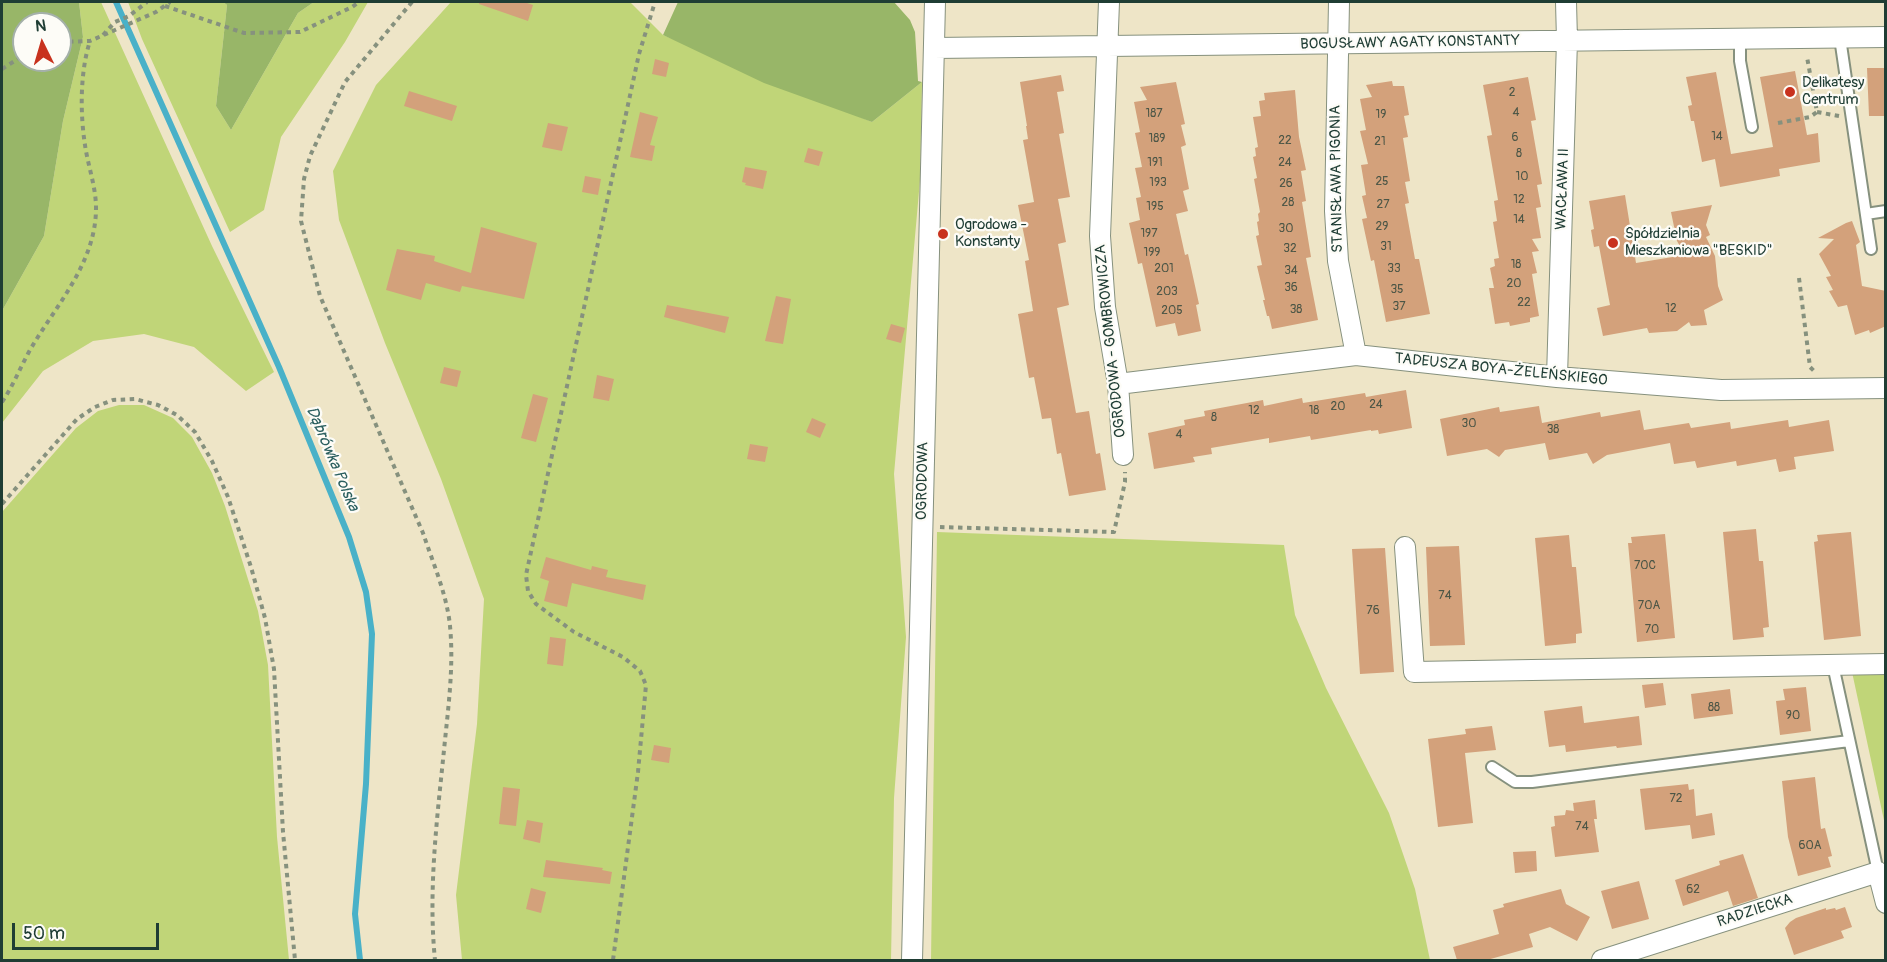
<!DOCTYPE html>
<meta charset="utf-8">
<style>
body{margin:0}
#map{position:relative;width:1887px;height:962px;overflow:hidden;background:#eee5c7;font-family:Pangolin,sans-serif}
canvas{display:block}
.frame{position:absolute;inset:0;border:3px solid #1f3d34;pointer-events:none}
.north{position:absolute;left:12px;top:12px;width:60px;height:60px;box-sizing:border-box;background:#fdfcf7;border:2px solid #a4b0a9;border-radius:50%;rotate:355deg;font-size:16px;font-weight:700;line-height:24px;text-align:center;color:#1f3d34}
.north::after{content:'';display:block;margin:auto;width:21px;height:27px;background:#c8321e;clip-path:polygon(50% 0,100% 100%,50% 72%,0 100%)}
.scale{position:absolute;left:12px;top:923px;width:147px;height:27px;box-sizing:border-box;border:3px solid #1f3d34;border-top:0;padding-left:8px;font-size:18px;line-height:21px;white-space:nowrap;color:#1f3d34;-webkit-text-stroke:4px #fdfcf7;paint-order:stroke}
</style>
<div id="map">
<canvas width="1887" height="962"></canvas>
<div class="frame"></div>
<div class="north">N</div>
<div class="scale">50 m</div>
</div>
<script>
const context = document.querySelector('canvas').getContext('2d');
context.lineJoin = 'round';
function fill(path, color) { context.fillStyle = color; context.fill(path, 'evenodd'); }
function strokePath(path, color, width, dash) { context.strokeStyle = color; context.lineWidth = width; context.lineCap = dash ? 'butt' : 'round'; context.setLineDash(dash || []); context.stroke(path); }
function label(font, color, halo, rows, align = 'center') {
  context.font = font + ' Pangolin,sans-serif'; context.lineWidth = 4.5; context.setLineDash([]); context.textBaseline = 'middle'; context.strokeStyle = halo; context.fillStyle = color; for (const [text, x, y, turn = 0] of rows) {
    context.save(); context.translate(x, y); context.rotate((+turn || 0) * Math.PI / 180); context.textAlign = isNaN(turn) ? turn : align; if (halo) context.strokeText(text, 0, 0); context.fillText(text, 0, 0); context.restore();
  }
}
const green = new Path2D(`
 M79,2H101L212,246L274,372L246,391L194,347L144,334L93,341L43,371L2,423V311L44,236L63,121L83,37Z
 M128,2H223L227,5L216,106L231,130L298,13L314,2H368L345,42L281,137L264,210L230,232L142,39Z
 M451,2H630L663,35L872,122L922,82L920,180L894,474L906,637L894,798L891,960H462L456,895L477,724L484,599L441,479L385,343L339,220L333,171L376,85Z
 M119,405H144L173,418L192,437L212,473L225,506L258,611L268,665L277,837L289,960H2V512L76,428L98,411Z
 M937,532L1284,545L1295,615L1326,688L1389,813L1415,889L1430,960H931Z
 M1852,672H1885V825Z`);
const forest = new Path2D(`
 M2,2H79L83,37L63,121L44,236L2,311ZM24,24H60V60H24Z
 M223,2H314L298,13L231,130L216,106L227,5Z
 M678,2H894L910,20L915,32L918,81L922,82L872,122L764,83L663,35Z`);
const stream = new Path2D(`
 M116,2L279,367L349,537L366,592L372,634L366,784L355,914L360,960`);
const building = new Path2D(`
 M479,2H524L533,5L528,21L479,4Z
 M655,59L669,63L666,77L652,74Z
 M1867,68H1886V116H1869Z
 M1795,71L1807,135L1818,133L1820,162L1779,169L1780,176L1720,187L1715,159L1702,162L1694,121H1691L1688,106L1692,105L1686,77L1716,72L1731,154L1773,147L1760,77Z
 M1061,75L1064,91L1057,92L1064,133L1059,134L1070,197L1058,199L1066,242L1058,244L1069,305L1057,308L1076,413L1089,411L1096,454L1100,453L1106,490L1069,496L1061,453L1057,454L1051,418L1042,419L1034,377L1029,378L1018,314L1033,311L1025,261L1029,260L1018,205L1034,202L1023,140L1028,139L1026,126H1027L1020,82Z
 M1528,77L1536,120L1531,121L1542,184L1537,185L1541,207L1536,208L1541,238L1532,239L1539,251L1532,252L1537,273L1532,274L1539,316L1530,318V322L1510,326L1509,322L1495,324L1489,288H1494L1490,268L1495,266L1494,259L1499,258L1493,222L1497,221L1494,201L1498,200L1487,136L1492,135L1483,85Z
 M1392,81L1393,86H1404L1409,115L1404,116L1408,137L1403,138L1410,181L1405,182L1409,203L1405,204L1415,259H1419L1430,314L1386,322L1374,260L1371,261L1362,219L1367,218L1362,196L1366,195L1361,165L1368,164L1360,131L1366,130L1360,99L1372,97L1366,85Z
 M1176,82L1185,124L1181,125L1186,145L1181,147L1189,189L1183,191L1188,211L1176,214L1185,255L1188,254L1199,304L1196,305L1201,331L1178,336L1175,323L1156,327L1142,263L1138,264L1129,223L1140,220L1136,198L1141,197L1135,168L1142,167L1135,133L1140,132L1134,102L1147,100L1140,87Z
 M1295,90L1299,137L1306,170L1301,171L1306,201L1302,202L1311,257L1306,258L1318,320L1272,329L1269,316H1267L1263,300H1265L1257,266L1262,265L1256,236L1259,235L1257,222L1259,221L1258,214L1260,212L1254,179L1257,178L1253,157L1256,156L1255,148L1258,147L1253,117L1261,116L1259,101L1265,100L1264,93Z
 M409,91L457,106L452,121L404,106Z
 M640,112L658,117L650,145L655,146L652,161L630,157Z
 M548,123L568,127L562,151L542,147Z
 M808,148L823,152L819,166L804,162Z
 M745,167L767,171L763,189L745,185L746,183L742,182Z
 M585,176L601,179L598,195L582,192Z
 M1625,195L1636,263L1685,255L1677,241L1671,212L1712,205L1706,225L1710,235L1706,237L1715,256L1718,286L1723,300L1704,310L1707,325L1691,326L1689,322L1677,331L1649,333L1647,328L1603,336L1597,308L1610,305L1599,246L1594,247L1591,230L1594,229L1589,201Z
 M1852,221L1860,242L1856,245L1862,286L1886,291V326L1870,333L1869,330L1855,335L1847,305L1838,307L1829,291L1833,290L1826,277L1831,276L1819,254L1834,239L1818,238L1846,223Z
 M481,227L537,243L524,299L462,286L460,292L426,283L421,300L386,290L397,249L435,256L434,261L471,273Z
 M776,296L791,299L783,344L765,341Z
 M667,305L729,317L725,333L664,317Z
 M891,324L905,328L901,343L886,339Z
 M444,367L461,371L457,387L440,383Z
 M597,375L614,379L609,401L593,398Z
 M1406,390L1412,428L1379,434L1378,430L1371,431V430L1311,440L1310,436L1269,443V438L1211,448L1212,454L1193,457L1195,462L1154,469L1148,433L1185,425L1184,420L1205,416L1204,411L1263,400L1264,406L1302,398L1303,403L1365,393L1366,397Z
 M533,394L548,398L536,442L521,438Z
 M1539,406L1542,423L1600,412L1601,417L1640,410L1644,430L1689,423L1691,428L1730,422L1731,429L1788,420L1789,427L1829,420L1834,451L1794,457L1796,469L1779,472L1776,459L1737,466L1736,461L1697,468L1695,461L1674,464L1670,443L1607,455L1593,464L1587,453L1549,460L1545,443L1505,450L1499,457L1487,449L1447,456L1440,419L1499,407L1500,412Z
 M812,418L826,424L820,438L806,432Z
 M750,444L768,447L765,462L747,459Z
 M1756,529L1759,561H1763L1769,627L1763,628L1764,637L1733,640L1723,532Z
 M1851,532L1861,636L1824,640L1814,542L1818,541L1817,535Z
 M1665,534L1675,638L1637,642L1628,543H1632L1631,537Z
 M1569,535L1572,567H1576L1582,633L1576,634V643L1545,646L1535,538Z
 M1459,546L1465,645L1430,646L1426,547Z
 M1385,548L1394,672L1360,674L1352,549Z
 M546,557L591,570L592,566L608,570L606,577L646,585L643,600L572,583L567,607L544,601L549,581L540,578Z
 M550,637L566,639L563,666L547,664Z
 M1663,683L1666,705L1645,708L1642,685Z
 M1806,687L1811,731L1780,735L1776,701L1785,700L1783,689Z
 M1730,689L1733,714L1694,719L1691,694Z
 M1582,706L1584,723L1639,716L1642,745L1617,748L1616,746L1566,752L1565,745L1549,747L1544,711Z
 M1492,726L1496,750L1465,753L1473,823L1438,827L1428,739L1466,734L1465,729Z
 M654,745L671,748L669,763L651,760Z
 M1815,777L1821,829L1825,828L1832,856L1828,857L1831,867L1798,876L1788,837L1782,781Z
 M1688,784L1689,790L1694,789L1696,816L1712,813L1715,835L1692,839L1690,825L1645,830L1640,789Z
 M503,787L520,789L516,826L499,824Z
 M1595,800L1597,819H1594L1599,852L1555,857L1551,827L1555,826L1554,816L1565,815L1566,810L1574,811L1573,803Z
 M527,820L543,823L540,843L523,839Z
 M1536,851L1537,871L1515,873L1513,852Z
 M1743,854L1758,898L1733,906L1728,891L1683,906L1675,880L1720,865L1719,861Z
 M546,860L603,868L602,870L612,872L610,884L543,877Z
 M1639,881L1649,919L1612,929L1601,891Z
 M531,888L546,892L541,913L526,909Z
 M1561,889L1566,904L1590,917L1577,941L1550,927L1529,934L1533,947L1487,960H1457L1453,947L1499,934L1493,910L1504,907L1503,904Z
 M1845,907L1852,927L1841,931L1844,938L1794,955L1785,928L1790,922L1796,918L1826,908V910L1835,908L1836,910Z`);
const path = new Path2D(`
 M412,2L345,82L310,156L304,179L301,221L320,296L423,533C433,563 447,595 450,626C454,667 448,709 444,750C437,819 428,891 435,960
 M165,6L244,33L300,32L352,7L359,2
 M103,35L115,22L129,16L147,2
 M60,42L90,41L156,12L170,2
 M2,69L24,55
 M1817,112L1839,116
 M1778,123L1810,117L1817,112L1807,57
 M1799,278L1810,367L1814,371
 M2,402C13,386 20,368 30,350C56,305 96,263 96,208C96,187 88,166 85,145C80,113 80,72 90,41
 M2,504L77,419L95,407L113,400L135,399L158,405L177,415L195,432L212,461L228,497L251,567L265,618L274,669L283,832L295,960
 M940,527L1114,532L1125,482V472
 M613,960L638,772L646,685L640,671L623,657L574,632L536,604L528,591L526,575L639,54L655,2`);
const service = new Path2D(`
 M1840,38L1871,249
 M1740,39V61L1752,127
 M1866,214L1886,211
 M1833,665L1878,872
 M1492,767L1515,782H1532L1849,741`);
const minor = new Path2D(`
 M1109,2L1100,236L1105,307L1118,384L1123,455
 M1339,2L1335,211L1338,261L1356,355
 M934,48L1886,37
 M1557,377L1567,40L1566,2
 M1118,384L1356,355L1557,377L1721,390L1886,388
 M1405,547L1414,672L1886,664
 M912,960L935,2
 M1602,960L1878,872L1886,903`);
const markers = [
 [1790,92,6,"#c8321e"],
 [943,234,6,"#c8321e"],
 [1613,243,6,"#c8321e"]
];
const numberNames = [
 ["2",1512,93],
 ["4",1516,113],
 ["187",1154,114],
 ["19",1381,115],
 ["14",1717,137],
 ["6",1515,138],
 ["189",1157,139],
 ["22",1285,141],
 ["21",1380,142],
 ["8",1519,154],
 ["191",1155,163],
 ["24",1285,163],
 ["10",1522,177],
 ["25",1382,182],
 ["193",1158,183],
 ["26",1286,184],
 ["12",1519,200],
 ["28",1288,203],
 ["27",1383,205],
 ["195",1155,207],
 ["14",1519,220],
 ["29",1382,227],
 ["30",1286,229],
 ["197",1149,234],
 ["31",1386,247],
 ["32",1290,249],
 ["199",1152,253],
 ["18",1516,265],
 ["201",1164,269],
 ["33",1394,269],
 ["34",1291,271],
 ["20",1514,284],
 ["36",1291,288],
 ["35",1397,290],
 ["203",1167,292],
 ["22",1524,303],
 ["37",1399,307],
 ["12",1671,309],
 ["38",1296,310],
 ["205",1172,311],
 ["24",1376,405],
 ["20",1338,407],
 ["12",1254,411],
 ["18",1314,411],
 ["8",1214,418],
 ["30",1469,424],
 ["38",1553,430],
 ["4",1179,435],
 ["70C",1645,566],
 ["74",1445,596],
 ["70A",1649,606],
 ["76",1373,611],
 ["70",1652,630],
 ["88",1714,708],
 ["90",1793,716],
 ["72",1676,799],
 ["74",1582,827],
 ["60A",1810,846],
 ["62",1693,890]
];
const streetNames = [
 ["BOGUSŁAWY AGATY KONSTANTY",1410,43,-1],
 ["STANISŁAWA PIGONIA",1337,179,-91],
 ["WACŁAWA II",1563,189,-88],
 ["OGRODOWA - GOMBROWICZA",1111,341,-96],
 ["TADEUSZA BOYA-ŻELEŃSKIEGO",1501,370,6],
 ["OGRODOWA",923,481,-89],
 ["RADZIECKA",1755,911,-18]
];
const poiNames = [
 ["Delikatesy",1802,83],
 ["Centrum",1802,100],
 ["Ogrodowa -",955,225],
 ["Konstanty",955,242],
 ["Spółdzielnia",1625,234],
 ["Mieszkaniowa \"BESKID\"",1625,251]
];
const waterNames = [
 ["Dąbrówka Polska",332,459,67]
];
fill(green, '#c0d578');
fill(forest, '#98b668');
strokePath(stream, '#49b1c8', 6);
fill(building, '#d3a17b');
strokePath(service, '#86917e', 14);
strokePath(minor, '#86917e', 22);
strokePath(path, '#86917e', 4, [4.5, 4.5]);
strokePath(service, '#fff', 10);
strokePath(minor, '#fff', 20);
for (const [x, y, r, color] of markers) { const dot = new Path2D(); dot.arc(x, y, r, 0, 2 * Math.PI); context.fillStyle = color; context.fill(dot); strokePath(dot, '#fdfcf7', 2); }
label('12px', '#4c5646', null, numberNames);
label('15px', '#1f3d34', '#fdfcf7', streetNames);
label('15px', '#1f3d34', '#fdfcf7', poiNames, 'left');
label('italic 16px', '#2c6060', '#fdfcf7', waterNames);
</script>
